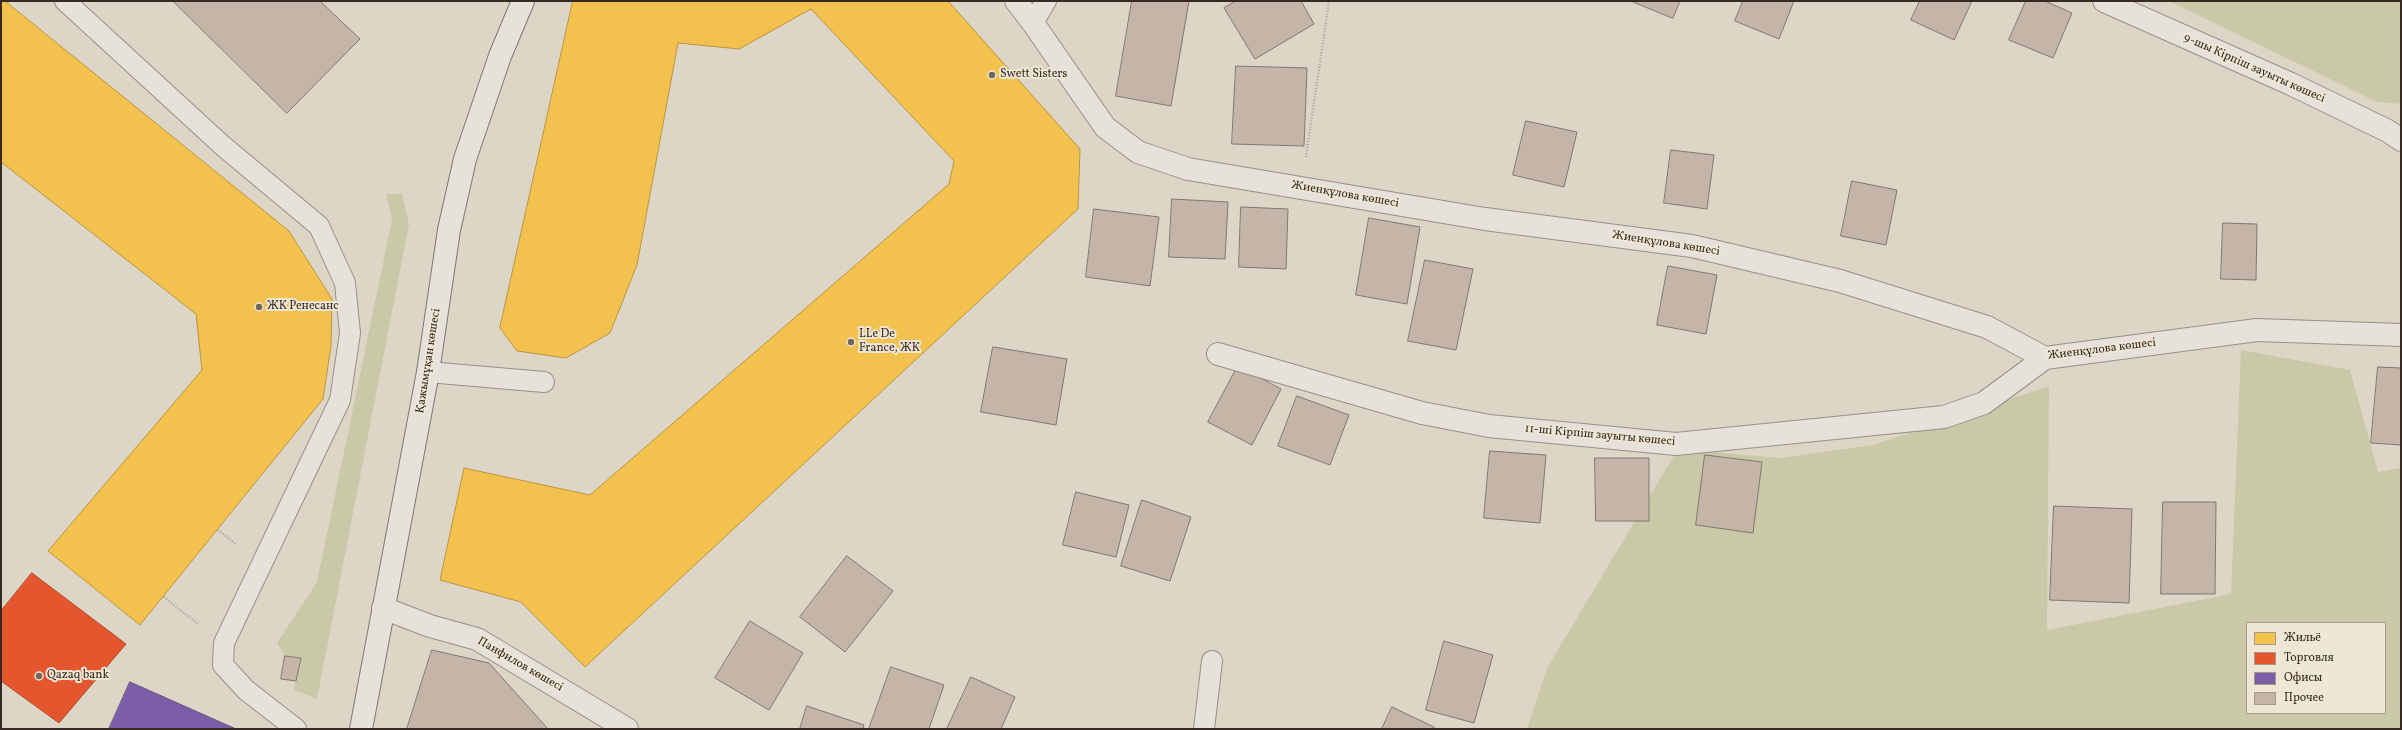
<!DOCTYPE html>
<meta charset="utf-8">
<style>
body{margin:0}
#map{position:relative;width:2402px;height:730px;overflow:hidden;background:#ddd6c7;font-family:Vollkorn,serif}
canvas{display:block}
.frame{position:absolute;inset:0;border:2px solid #372a22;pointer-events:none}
.legend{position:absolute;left:2246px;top:622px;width:140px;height:92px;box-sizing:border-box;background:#efe6d5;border:1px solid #a59b8d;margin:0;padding:5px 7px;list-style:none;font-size:12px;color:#372a22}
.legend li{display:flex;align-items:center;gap:8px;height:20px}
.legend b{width:20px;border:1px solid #a59b8d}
</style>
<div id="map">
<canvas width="2402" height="730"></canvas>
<div class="frame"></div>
<ul class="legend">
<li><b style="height:11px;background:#f2c14e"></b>Жильё</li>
<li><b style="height:11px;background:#e4572e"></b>Торговля</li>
<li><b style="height:11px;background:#7b5ea7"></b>Офисы</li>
<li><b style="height:11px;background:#c5b5a9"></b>Прочее</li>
</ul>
</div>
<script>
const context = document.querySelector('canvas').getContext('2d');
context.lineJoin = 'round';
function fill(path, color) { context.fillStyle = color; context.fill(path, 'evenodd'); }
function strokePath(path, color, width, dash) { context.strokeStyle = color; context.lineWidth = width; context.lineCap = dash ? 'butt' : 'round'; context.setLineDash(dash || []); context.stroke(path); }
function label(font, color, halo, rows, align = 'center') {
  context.font = font + ' Vollkorn,serif'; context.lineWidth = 4; context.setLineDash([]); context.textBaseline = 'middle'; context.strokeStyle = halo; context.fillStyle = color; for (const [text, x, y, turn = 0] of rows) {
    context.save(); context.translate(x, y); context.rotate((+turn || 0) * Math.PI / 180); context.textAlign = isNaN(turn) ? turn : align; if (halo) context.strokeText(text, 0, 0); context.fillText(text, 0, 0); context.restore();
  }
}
const green = new Path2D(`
 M2169,1H2401V104L2377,102Z
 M386,194H402L409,224L317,699L294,690L301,658L285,656L277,643L317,582L392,220Z
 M2241,350L2350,370L2378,472L2401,468V729H1527L1547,668L1678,449L1780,458L1873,445L2049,386L2047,630L2231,594ZM2247,623H2385V713H2247Z`);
const homes = new Path2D(`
 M1,1H5L289,231L332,299L331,346L323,399L140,625L48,551L202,370L196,314L1,162Z
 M573,1H948L1080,149L1078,209L585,667L521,602L440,580L464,468L590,495L949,184L954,161L811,9L739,49L678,43L637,265L610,333L566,358L517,351L500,328Z`);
const shops = new Path2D(`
 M32,573L126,644L59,723L1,681V611Z`);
const offices = new Path2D(`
 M130,682L236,729H109Z`);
const building = new Path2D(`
 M173,1H320L360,39L287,113Z
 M1132,1H1189L1171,106L1116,96Z
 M1236,1H1301L1314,24L1255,59L1224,8Z
 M1631,1H1680L1673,18Z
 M1743,1H1794L1779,39L1735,21Z
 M1920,1H1972L1954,40L1911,20Z
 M2026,1H2045L2072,13L2053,58L2009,40Z
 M1236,66L1307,68L1304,146L1232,144Z
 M1526,121L1577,132L1564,187L1513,175Z
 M1671,150L1714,155L1707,209L1664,203Z
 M1852,181L1897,190L1886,245L1841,236Z
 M1172,199L1228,202L1225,259L1169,257Z
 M1241,207L1288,209L1286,269L1239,267Z
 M1094,209L1159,217L1150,286L1086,277Z
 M1369,218L1420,227L1407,304L1356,295Z
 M2223,223L2257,224L2256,280L2221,279Z
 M1425,260L1473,269L1456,350L1408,341Z
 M1668,266L1717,275L1706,334L1657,325Z
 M993,347L1067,359L1056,425L981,412Z
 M1238,366L1281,389L1252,445L1208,422Z
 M2378,367L2401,368V445L2371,443Z
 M1297,396L1349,415L1330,465L1278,446Z
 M1490,451L1546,455L1540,523L1484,518Z
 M1705,455L1762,462L1753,533L1696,525Z
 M1595,458H1649V521H1596Z
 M1076,492L1129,505L1116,557L1063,545Z
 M1142,500L1191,517L1170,581L1121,566Z
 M2163,502H2216L2215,594H2161Z
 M2054,506L2132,509L2129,603L2050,600Z
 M847,556L893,591L845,652L800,617Z
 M750,621L803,653L769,710L715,678Z
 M1444,641L1493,655L1474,723L1426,710Z
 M432,650L489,663L548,729H407Z
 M285,656L301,658L296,681L281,679Z
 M891,667L944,685L929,729H869Z
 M971,677L1015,697L1001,729H947Z
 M807,706L864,725L863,729H800Z
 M1392,707L1434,727V729H1382Z`);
const path = new Path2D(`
 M1306,157L1329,1
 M218,530L236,544
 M164,597L198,624`);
const lane = new Path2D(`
 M65,1L223,146L319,226L345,283L350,333L340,400L224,643L223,665L246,690L296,729
 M1033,23L1046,1
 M428,372L544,382
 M1204,729L1212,661`);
const street = new Path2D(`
 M1016,1L1033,23L1105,127L1138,152L1188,169L1485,219L1692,246L1840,281L1987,327L2045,358L2257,330L2401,335
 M2104,1L2291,84L2388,131L2401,140
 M1218,354L1422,413L1489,426L1676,444L1944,417L1984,403L2045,358
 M383,608L430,626L477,639L627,729`);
const secondary = new Path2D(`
 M361,729L428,372L449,230L465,159L500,56L523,1`);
const markers = [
 [992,75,4,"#71665c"],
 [259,307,4,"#71665c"],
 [851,342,4,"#71665c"],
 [39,676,4,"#71665c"]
];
const streetNames = [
 ["9-шы Кірпіш зауыты көшесі",2254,69,24],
 ["Жиенқұлова көшесі",1345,195,10],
 ["Жиенқұлова көшесі",1666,244,9],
 ["Жиенқұлова көшесі",2102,350,-7],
 ["Қажымұқан көшесі",429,361,-81],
 ["11-ші Кірпіш зауыты көшесі",1600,436,5],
 ["Панфилов көшесі",520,665,30]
];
const poiNames = [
 ["Swett Sisters",1000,75],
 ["ЖК Ренесанс",267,307],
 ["LLe De",859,335],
 ["France, ЖК",859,349],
 ["Qazaq bank",47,676]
];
fill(green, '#c9c9a8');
fill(homes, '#f2c14e');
strokePath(homes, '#ba9441', 1);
fill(shops, '#e4572e');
strokePath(shops, '#b04a2a', 1);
fill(offices, '#7b5ea7');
strokePath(offices, '#674e7f', 1);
fill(building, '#c5b5a9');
strokePath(building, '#7e7870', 1);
strokePath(lane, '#969086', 22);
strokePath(street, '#969086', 24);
strokePath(secondary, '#7e7870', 24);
strokePath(path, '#a7a39c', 2.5, [1, 2]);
strokePath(lane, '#e6e1da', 20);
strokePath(street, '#e6e1da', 22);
strokePath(secondary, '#e6e1da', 22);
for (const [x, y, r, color] of markers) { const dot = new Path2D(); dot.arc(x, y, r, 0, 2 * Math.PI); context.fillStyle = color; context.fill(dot); strokePath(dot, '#efe6d5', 1.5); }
label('12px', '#372a22', '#efe6d5', streetNames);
label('12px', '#372a22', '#efe6d5', poiNames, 'left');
</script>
